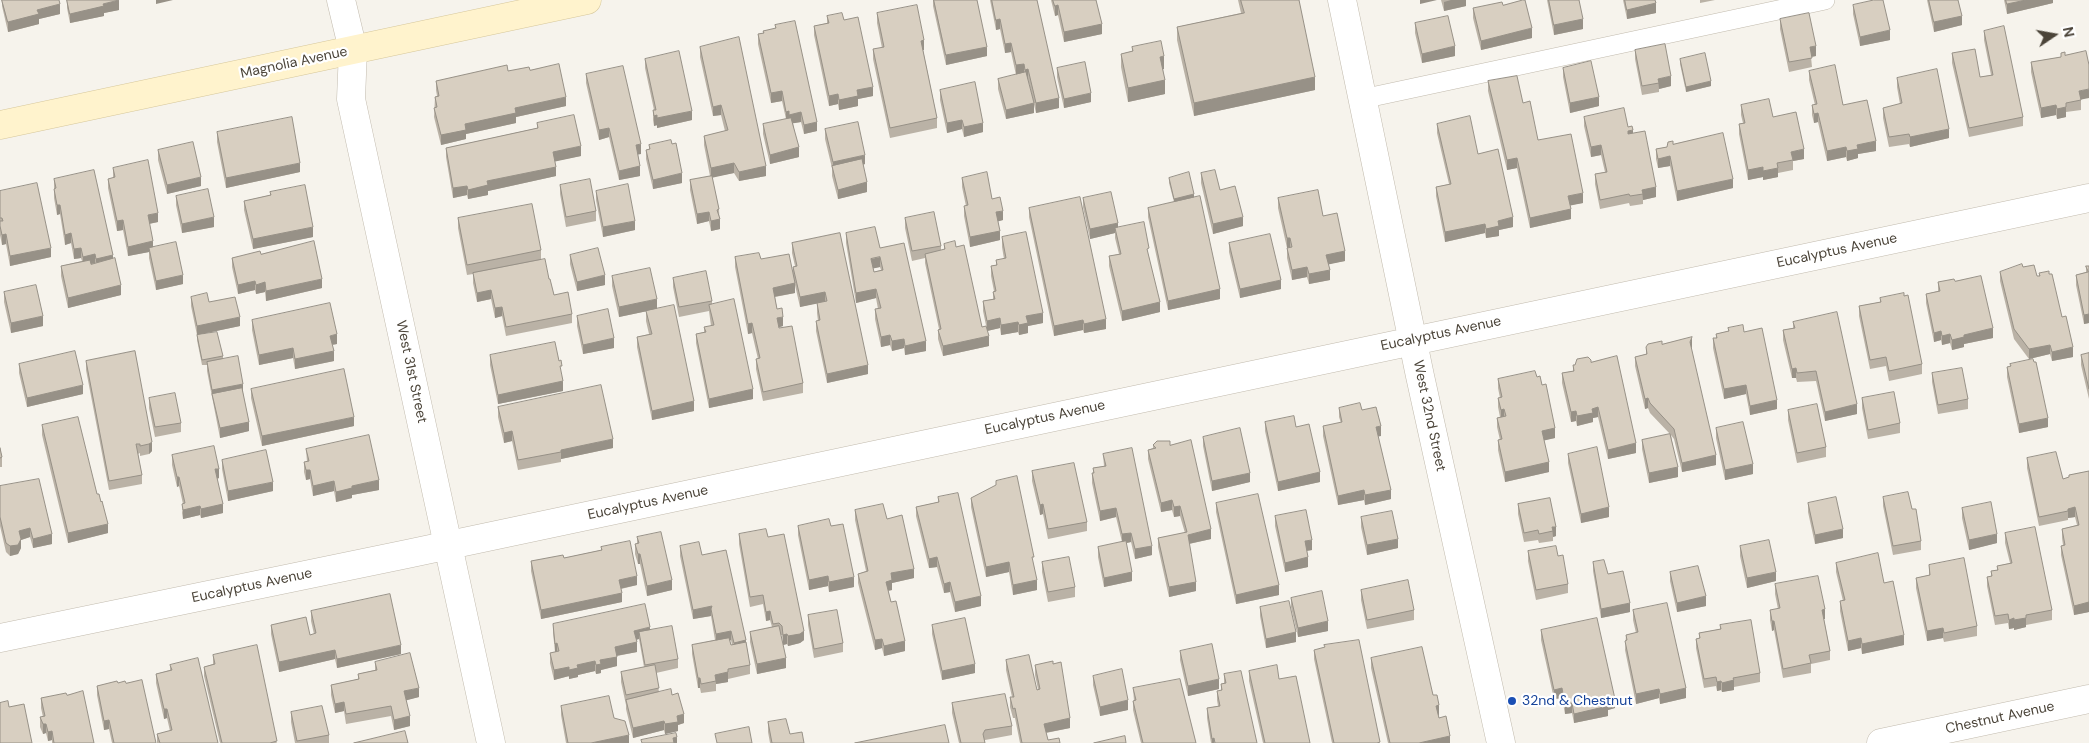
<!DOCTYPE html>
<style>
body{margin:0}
#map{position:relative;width:2089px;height:743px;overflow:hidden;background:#f6f3ec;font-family:"DM Sans",sans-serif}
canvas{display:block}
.north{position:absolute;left:2029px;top:10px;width:50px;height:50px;-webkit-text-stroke:4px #fff;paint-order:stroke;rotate:78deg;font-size:14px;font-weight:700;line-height:20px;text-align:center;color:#4b4439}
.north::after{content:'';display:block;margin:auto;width:18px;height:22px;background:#4b4439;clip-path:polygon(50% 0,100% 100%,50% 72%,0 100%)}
</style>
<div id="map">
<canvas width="2089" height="743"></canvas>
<div class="north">N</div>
</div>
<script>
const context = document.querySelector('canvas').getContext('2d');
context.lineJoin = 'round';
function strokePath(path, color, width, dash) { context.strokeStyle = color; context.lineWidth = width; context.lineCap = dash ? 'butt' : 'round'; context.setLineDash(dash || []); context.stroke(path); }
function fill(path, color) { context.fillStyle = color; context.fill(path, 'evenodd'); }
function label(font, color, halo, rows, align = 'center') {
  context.font = font + ' "DM Sans",sans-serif'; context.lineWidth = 4.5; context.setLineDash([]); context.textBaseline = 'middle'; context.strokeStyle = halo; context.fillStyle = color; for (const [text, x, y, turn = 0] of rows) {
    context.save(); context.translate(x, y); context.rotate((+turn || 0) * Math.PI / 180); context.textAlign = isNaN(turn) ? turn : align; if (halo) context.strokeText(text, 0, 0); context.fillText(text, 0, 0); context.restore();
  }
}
const lane = new Path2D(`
 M1362,99L1825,0`);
const street = new Path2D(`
 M341,0L353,50L351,99L491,743
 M1342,0L1420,376L1501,743
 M0,638L407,554L2089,198
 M1881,743L2089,699`);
const secondary = new Path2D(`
 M0,125L587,0`);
const wall = new Path2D(`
 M2,0H59L60,14L39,19V24L8,32L2,6Z
 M67,0L119,10L104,13V16L70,23L67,8Z
 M933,0H977L987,56L946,65L933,6Z
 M990,0H1037L1059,108L1036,113L1028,79L1034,113L1006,119L998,89V79L1016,75L1011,52L1005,53L1000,29L996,30Z
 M1051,0H1096L1102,34L1064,42L1058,15L1055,16Z
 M1238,0H1299L1315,90L1194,116L1177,40V27L1241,13Z
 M1441,0H1466V6L1444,11Z
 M1547,0H1579L1583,29L1554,35Z
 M1623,0H1655L1656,13L1627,19Z
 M1700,0H1715L1700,3Z
 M1927,0H1958L1962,25L1934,32Z
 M2004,0H2053V3L2007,14Z
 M1503,5L1532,38L1481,50L1473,18V8Z
 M1853,5L1890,40L1860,46L1853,14Z
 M877,13L924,50H923L937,118V128L890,138L873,59V49L882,48L877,23Z
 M827,16L844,20L873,96L858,99V106L839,110L838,104L829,106L814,35V26L827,23Z
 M1780,19L1816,56L1811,57L1812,67L1789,72L1780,29Z
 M1415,23L1455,56L1422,63L1415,33Z
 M775,25L817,131L804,134L801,122L793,123L799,157L770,164L763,134V124L786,119L782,101L771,103L758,44V34L763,33V31L775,29Z
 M1984,31L2023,117V126L1969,137L1952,63V53L1980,77L1991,75L1984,40Z
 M700,47L766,176L739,181L734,173L712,177L719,209L720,229L711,231L709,221L697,224L690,190V180L710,176L704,145V136L725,131L721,115L713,116L700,57Z
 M1132,47L1164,69H1163L1165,94L1128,102L1121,67V54L1132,51Z
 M1635,50L1671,86L1659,89V92L1642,95L1635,59Z
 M2061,53L2081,100V110L2066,112V117L2057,119L2056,115L2041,118L2031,72V62L2061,57Z
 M645,59L692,120L657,128V125L654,126L653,120V110H654L645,68Z
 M1680,59L1711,86L1686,92L1680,64Z
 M1057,68L1091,102L1064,108L1057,77Z
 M1563,68L1599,106L1570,113L1563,77Z
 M530,70L566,106L516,117V123L466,134V139L441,145L434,117L435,97L437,96L436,90V81L508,71Z
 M1809,71L1843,105L1876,151L1858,154V158L1847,161L1846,157L1827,161L1818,122L1814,123L1812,115V105H1815L1809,80Z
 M586,74L641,154H638L640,176L619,180L609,137L599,140L586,83Z
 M1897,78L1949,138L1910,147L1909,144L1889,147L1883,118V108L1900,104L1897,87Z
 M1488,81L1523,103L1538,140L1583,203L1570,205L1571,219L1530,228L1517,168L1507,170L1488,91Z
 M940,90L983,132L964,137L962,129L947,133L940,100Z
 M1741,105L1773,117L1804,159L1793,161V170L1778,173V177L1763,180V177L1748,180L1739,134V124L1743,123L1741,115Z
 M1584,117L1628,127L1633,133L1656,197L1643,200V204L1630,206L1629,203L1600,209L1595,184V174L1605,172L1601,155L1591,157L1584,126Z
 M537,123L581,156L555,161L556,176L488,191V195L468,199L467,195L453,198L446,157V148L537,128Z
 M1437,124L1478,154L1513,227L1499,230V236L1486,238L1485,233L1445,242L1436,196V187L1449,184L1437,133Z
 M825,129L865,164L863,165L867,192L838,199L832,176V168L825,139Z
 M217,132L300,172L226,188L217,142Z
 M1673,144L1733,188L1677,201L1670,166L1658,168L1656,159V149L1667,147Z
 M649,145L682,183L653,189L646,159V150L649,149Z
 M158,150L201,186L167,194L158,160Z
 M113,168L158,222L149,224L153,247L183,284L156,290L149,258V252L128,256L123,230L117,231L108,188V179L113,178Z
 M1201,173L1220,190L1243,226L1213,234L1201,183Z
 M962,178L992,199L1003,220L998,221L1000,240L970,247L964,216V206H966L962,187Z
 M1169,178L1194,197L1220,299L1168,310L1148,217V208L1174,202L1169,183Z
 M54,179L113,259L121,295L68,308L61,276V266L82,261L81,258L74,259L71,243L65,245L60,214L57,215L54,198Z
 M560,185L596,211V221L566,227L560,194Z
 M0,191L51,257L10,266L6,244L2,245L0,235Z
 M596,191L635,230L603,237L596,200Z
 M270,192L313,237L253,249L244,210V201L270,195Z
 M176,196L214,227L182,233L176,205Z
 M1083,198L1118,228L1149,257L1160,312L1122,321L1109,266V256L1119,254L1115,238V233L1090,239L1083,207Z
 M1278,198L1323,216L1345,261L1328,264L1330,280L1309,284L1307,277L1292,280L1287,258V248L1290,247L1287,248L1278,208Z
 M1029,208L1106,329L1084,333L1083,330L1054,336L1029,217Z
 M458,218L541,250V260L549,279L554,295L572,314V323L506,336L502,316L495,318L491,299L477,302L473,283V274L467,275L458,228Z
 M905,218L941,246V250H944V244L956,247L982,327L987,330L983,311V301L993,299V292L994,291L991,276V266L996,265V260L1004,259L1002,247V237L1043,323L1028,326V333L1019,335L1018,332L1001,335L1000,328L987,331L989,346L943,356L938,339V330L939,329L925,263V258L912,261L905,228Z
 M840,233L868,374L827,383L816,331V321H818L817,313V303L800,307L795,285V293L775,297L777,309L783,326L779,327L803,383V393L763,401L756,369V359H758L752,333L748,334L735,267V257L761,259L793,275V267L795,266L792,253V243Z
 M846,233L880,248L926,351L905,355L904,348L892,351L890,345L881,347L875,319V309H878L876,298L856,303L846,243ZM880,267L881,270L874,272L873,268Z
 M1229,243L1281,289L1240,298L1229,252Z
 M261,254L322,288L266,301L265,292L256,294L255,290L238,294L232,267V258Z
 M570,255L605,285L577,291L570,264Z
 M2086,266H2089V323L2084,324L2076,285V275L2086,272Z
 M2023,267L2037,276H2039V273L2062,317L2073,357L2052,361L2050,354L2029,359L2014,339L2000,281V272Z
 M612,276L657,309L619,317L612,286Z
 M673,278L712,301V304L753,399L709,408L696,343V334L704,332V327L711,326L709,311L679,317L673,287Z
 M1955,281L1993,338L1964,344V347L1952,350L1950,343L1942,345L1941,340L1934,342L1926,303V294L1938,291V282Z
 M4,292L43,326L11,333L4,302Z
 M191,297L209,302L240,326L197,335L191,306Z
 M1880,298L1922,364V374L1889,381L1886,366L1870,369L1859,316V306L1880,302Z
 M646,311L694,411L652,420L637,347V337L649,334L646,321Z
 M577,316L614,348L583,354L577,326Z
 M252,320L337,344L332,345L334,361L295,369L293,358L259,365L252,330Z
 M1793,322L1857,414L1825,421L1816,381L1797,382L1796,378H1792L1783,340V330L1793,328Z
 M1728,328L1744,332L1777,409L1750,415L1746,394L1724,399L1713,348V338H1716V334L1728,331Z
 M197,335L223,356V359L243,393L249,431L220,438L207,371V365H202L197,340Z
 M1662,344L1692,347L1691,349L1716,465L1682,472L1674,439L1671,435L1678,477L1649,483L1642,449V440L1670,434L1650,413L1648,408L1645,409L1635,366V357L1646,354V347Z
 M135,351L152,451L149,454L140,456V453L138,454L142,475V484L109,490L86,370V361Z
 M2089,353V399L2081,365V355Z
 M490,355L562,376L563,391L498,404L490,365Z
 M1591,362L1636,453L1608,459L1598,417L1593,418V422L1577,426L1576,421L1571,422L1562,383V373L1573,371V365Z
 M19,364L83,394L27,407L19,373Z
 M2010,364L2048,427L2019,433L2007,377V367H2010Z
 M1932,373L1968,399V409L1938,414L1932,382Z
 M1537,377L1555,438L1544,440L1549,472L1505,482L1498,450V440H1500L1497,427V418L1500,417L1498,407V398H1500L1498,388V379Z
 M251,389L354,426L262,446L251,398Z
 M149,398L181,423V432L155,437L149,408Z
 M1862,398L1900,423V433L1868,439L1862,408Z
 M498,407L613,448L561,459V462L518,470L512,441L504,443L498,417Z
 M1339,408L1362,410L1381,436H1378L1391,499L1365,505L1364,500L1338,505L1323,436V426L1341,423L1339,417Z
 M1788,410L1826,447V457L1797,463L1788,420Z
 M1265,422L1296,427L1320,482L1278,491L1265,431Z
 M42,425L97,494L108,533L68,543L42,435Z
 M1716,428L1753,474L1725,480L1716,438Z
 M1203,437L1250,482L1212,491L1203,446Z
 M1153,445H1170L1211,539L1189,544L1196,591L1169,597L1158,547V538L1185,533L1180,516L1174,517L1172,510L1161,512L1148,459V450L1153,448Z
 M0,448L2,457V467H0Z
 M306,449L379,490L352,495V498L336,502L334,491L313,496L310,479L306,480L304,472V462H307Z
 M1103,454L1152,555L1135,559L1131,542L1126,543L1132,581L1104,587L1098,557V547L1122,542L1116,517L1100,521L1092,483V473H1093V468L1104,466Z
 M1568,454L1609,517L1581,523L1568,463Z
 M172,455L219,478L217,479L223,513L201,518L200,515L183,519L182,513L183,504L179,486L177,487L172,465Z
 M2027,458L2063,479L2069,477V475L2089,471V612L2074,615L2061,555V546L2063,545L2062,538V529L2077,525L2075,517L2068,518V520L2039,526L2027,468Z
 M222,460L273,491L228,501L222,469Z
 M1032,471L1087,522V531L1048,539L1043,514L1040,515L1032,481Z
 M996,481L1034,566L1037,590L1013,595L1009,572L986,577L971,507V498L996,486Z
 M0,486L52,544L33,548L30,537L21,540V548L18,554L10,556L6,552L0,526Z
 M938,497L981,606L955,612L950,592L944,593L937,567L929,568L916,516V507L938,502Z
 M1883,497L1921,541V550L1893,555L1883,506Z
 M1550,498L1556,536L1553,537V541L1539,543L1538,540L1524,542L1518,514V504Z
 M1216,503L1279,595L1236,604L1216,512Z
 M1808,503L1843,538L1815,544L1808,512Z
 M1962,508L1997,543L1969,550L1962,518Z
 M855,510L887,519L914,578L892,583V590L888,591L891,602L905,651L884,656L882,648L875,650L858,583V574L866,571L855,520Z
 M1275,516L1312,550L1307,551L1308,567L1285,572L1275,526Z
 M1361,517L1398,548L1367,555L1361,527Z
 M798,526H831L854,587L829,592L828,586L809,590L798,535Z
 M2005,533L2052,610V620L2026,625V627L2014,630V628L2009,629L2008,623L1995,625L1987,586V577L1991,576V571L1997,570V566L2010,563L2005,543Z
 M739,534L768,537L804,640L800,643L788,646L787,644L783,645L782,635H781L786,668L757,674L750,642V632L772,627L770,620L766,621L763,604L750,607L739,544Z
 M637,537L672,590L647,596L640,564H638L635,554V544H637Z
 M680,546L702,555L746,642L750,665V674L728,679V682L716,684V691L701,693L700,688H698L692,654V645L715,640L711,616L693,619L680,556ZM731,640L732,645H731L730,641Z
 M1740,546L1776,581L1747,588L1740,556Z
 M601,547L637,585L621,589L622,602L541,619L531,571V561L564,558L601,550Z
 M1528,551L1558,556L1568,584V593L1536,600L1528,561Z
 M1042,562L1075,587V597L1048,602L1042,572Z
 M1593,562L1608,574L1630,612L1601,618L1593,571Z
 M1836,563L1884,583L1904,645L1862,654L1861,648L1848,651L1840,611V601H1843L1836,572Z
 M1929,565L1977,626V636L1944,642L1943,638L1927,641L1916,588V578L1929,575Z
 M1670,572L1706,606L1677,612L1670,581Z
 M1775,584L1825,619H1824L1830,651V660L1811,664V673L1783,678L1774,630L1772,631L1770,620V610L1778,609L1775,594Z
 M1361,590L1414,610V620L1367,629L1361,600Z
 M1291,598L1328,631L1298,637L1291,607Z
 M1260,607L1296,642L1266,648L1260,616Z
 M1633,610L1686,698L1660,704L1659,698L1636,704L1625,650L1626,635L1636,633L1633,620Z
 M311,611L401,654L337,668L335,659L279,672L271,634V625L310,635L314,634L311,621Z
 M808,615L843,643V652L814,658L808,625Z
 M553,624L650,630L678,659V668L656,673L659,692L672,695L684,723L678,725V731L665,734L664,730L633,738L626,709V705L621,682V672L644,667L639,639L636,640L637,652L617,656V666L601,670V673L596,674L595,671L578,675V677L569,679V676L554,680L550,663V653L555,652L553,633Z
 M932,625L975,673L942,680L932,634Z
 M1720,625L1760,673V682L1734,687V690L1722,692L1721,690L1717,691L1716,686L1704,688L1696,648V639L1699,638V633L1720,629Z
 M1541,630L1615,708L1608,710V716L1574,723L1572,713L1565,714L1562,698L1554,699L1541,640Z
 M1314,650L1380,743H1332L1314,659Z
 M1180,651L1219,689L1188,696L1180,660Z
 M213,655L277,743H220L204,676V667L213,664Z
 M1371,658L1433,695L1439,715H1438L1439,718L1450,743H1388L1371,668Z
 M1006,660L1037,690L1038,689L1035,675V665L1070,728L1046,733L1048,740L1060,743H1020L1015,718H1013L1010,707V697H1012L1006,670Z
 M375,662L419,697L406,700L410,726L394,730L391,716L346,724L344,711L335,713L331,695V685L358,679V674L375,670Z
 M170,665L218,743H157V734L170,731L167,718L164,719L156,683V674L170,670Z
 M1249,671L1279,679L1310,743H1263L1249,681Z
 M1224,674L1257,743H1211L1207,718V708L1218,706L1217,700V691L1221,690V684L1224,683Z
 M1093,676L1128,710L1100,716L1093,685Z
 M118,683H126L156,743H112L109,729L104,730L97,695V686Z
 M1133,688L1196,743H1141L1133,710V701H1134Z
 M67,695L94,743H52V740L48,741L46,733L43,734L40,727V717H43L41,708V698Z
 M952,703L1012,726V735L985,740V743H959L952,713Z
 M561,706L629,743H566L561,715Z
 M291,712L329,735V743H295L291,722Z
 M768,722L790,734L804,743H770L768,732Z`);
const shadedWall = new Path2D(`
 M119,0V10L104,13V16L70,23V14L103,4Z
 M156,0H173L156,4Z
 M1420,0H1437L1420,4Z
 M1451,0H1466V6L1444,11V2Z
 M2026,0H2053V3L2007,14V4Z
 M1656,3V13L1627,19V10Z
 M60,4V14L39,19V24L8,32V22L37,10Z
 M1058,5V15L1055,16V6Z
 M1962,16V25L1934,32V22Z
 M1000,19V29L996,30V20Z
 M1583,19V29L1554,35V25Z
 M1102,24V34L1064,42V32Z
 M1532,28V38L1481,50V41Z
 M1890,30V40L1860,46V37Z
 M924,40V50H921V41Z
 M1011,43V52L1005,53V44Z
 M1455,46V56L1422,63V54Z
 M1816,46V56L1810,57V47Z
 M987,47V56L946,65V55Z
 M1164,56V69L1160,70V57Z
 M1024,64V73L1016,75V65Z
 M1028,69V79L1025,80V70Z
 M1671,76V86L1659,89L1658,79Z
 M1315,77V90L1194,116V103Z
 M1165,80V94L1128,102V88Z
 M1711,81V86L1686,92V87Z
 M873,87V96L858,99V106L839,110V100L857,90Z
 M2089,89V98L2079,100V91Z
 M782,91V101L771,103V93Z
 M1091,93V102L1064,108V99Z
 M838,94V104L829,106V96Z
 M566,97V106L516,117V123L466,134V139L441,145V135L465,124L515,108Z
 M1599,97V106L1570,113V103Z
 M1059,98V108L1036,113V103Z
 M1034,103V113L1006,119V110Z
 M721,105V115L713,116V107Z
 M2056,105V115L2041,118V108Z
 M2066,107V117L2057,119V109Z
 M692,111V120L657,128V118Z
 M789,111V121H786V112Z
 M801,112V122L789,124V115Z
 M1818,113V122L1814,123V114Z
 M657,115V125L654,126V116Z
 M962,120V129L947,133V123Z
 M817,122V131L804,134V125Z
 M983,123V132L964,137V127Z
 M609,128V137L599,140V130Z
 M1949,129V138L1910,147V137Z
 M1633,130V140L1628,141V131Z
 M1876,141V151L1858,154V158L1847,161V151L1857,145Z
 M641,144V154L636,155V145Z
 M1601,145V155L1591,157V147Z
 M581,146V156L553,162V152Z
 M799,147V157L770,164V155Z
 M1846,147V157L1827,161V151Z
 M1804,149V159L1793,161L1791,152Z
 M865,155V164L833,171V162Z
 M1670,156V166L1658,168V159Z
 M1517,158V168L1507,170V160Z
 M300,163V172L226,188V178Z
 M734,163V173L711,178V168Z
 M640,166V176L619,180V171Z
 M766,166V176L739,181V172Z
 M556,167V176L488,191V195L468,199V190L487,181Z
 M1763,167V177L1748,180V170Z
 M1778,168V177L1763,180V171Z
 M682,173V183L653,189V180Z
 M201,177V186L167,194V185Z
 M1733,179V188L1677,201V191Z
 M867,182V192L838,199V190Z
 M467,186V195L453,198V188Z
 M1656,187V197L1643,200L1642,190Z
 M1583,193V203L1568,206V196Z
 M1194,194V199L1174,204V199Z
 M57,205H60V214L57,215Z
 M1571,209V219L1530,228V218Z
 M1003,211V220L996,222V212Z
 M709,212V221L697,224V214Z
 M158,213V222L148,224V215Z
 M214,217V227L182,233V224Z
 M1243,217V226L1213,234V224Z
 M1513,217V227L1499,230V236L1486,238V229L1498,221Z
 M720,219V229L711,231V221Z
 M123,220V230L117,231V221Z
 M635,221V230L603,237V227Z
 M1118,223V233L1115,228V233L1090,239V229Z
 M1485,224V233L1445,242V232Z
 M313,227V237L253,249V239Z
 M1000,231V240L970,247V237Z
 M71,233V243L65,245V235Z
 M6,234V244L2,245V235Z
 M1287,238H1290V247L1287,248Z
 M153,241V251L149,248V252L128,256V247Z
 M51,248V257L10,266V256Z
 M81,248V258L74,259V249Z
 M1345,251V261L1326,265V255Z
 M95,254V264L83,267V257Z
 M113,255V265L96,268V259Z
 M880,257V267L871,269V259Z
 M1307,267V277L1292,280V270Z
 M1330,270V280L1309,284V274Z
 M183,275V284L156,290V281Z
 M605,275V285L577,291V282Z
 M322,279V288L266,301V291Z
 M1281,280V289L1240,298V289Z
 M255,281V290L238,294V285Z
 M265,282V292L256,294V285Z
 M795,283V293L773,297V288Z
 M121,285V295L68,308V298Z
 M876,289V298L856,303V293Z
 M1220,289V299L1168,310V301Z
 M491,290V299L477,302V293Z
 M825,292V302L800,307V297Z
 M657,299V309L619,317V307Z
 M1160,302V312L1122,321V311Z
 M502,307V316L495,318V308Z
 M1043,313V323L1028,326V333L1019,335V325L1026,316Z
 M2089,314V323L2084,324V315Z
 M43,316V326L11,333V323Z
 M240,317V326L197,335V326Z
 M783,317V326L777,328V318Z
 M1000,318V328L987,331V321Z
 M1106,319V329L1084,333V324Z
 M1083,320V330L1054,336V326Z
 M1018,322V332L1001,335V325Z
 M752,323V333L748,334V324Z
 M1993,328V338L1964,344V347L1952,350V340L1964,335Z
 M1941,331V340L1934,342V333Z
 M337,334V344L330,345V336Z
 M1950,334V343L1942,345V336Z
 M890,335V345L881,347V337Z
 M989,336V346L943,356V346Z
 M1692,337V347L1690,352V342Z
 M614,338V348L583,354V345Z
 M904,339V348L892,351V341Z
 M926,341V351L905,355V346Z
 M2050,345V354L2029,359V349Z
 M2073,347V357L2052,361V352Z
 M293,348V358L259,365V355Z
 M334,351V361L295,369V359Z
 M868,365V374L827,383V374Z
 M1796,368V378H1792V369Z
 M563,381V391L498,404V395Z
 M243,384V393L212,394V400V390Z
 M83,385V394L27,407V398Z
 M1746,385V394L1724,399V389Z
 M753,389V399L709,408V399Z
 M1648,398V408L1645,409V399Z
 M1777,400V409L1750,415V406Z
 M694,401V411L652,420V411Z
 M1857,404V414L1825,421V412Z
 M1598,407V417L1593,418V422L1577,426V416L1592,409Z
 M1504,409V419H1501V410Z
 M1576,411V421L1571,422V412Z
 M354,417V426L262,446V436Z
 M2048,418V427L2019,433V424Z
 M249,422V431L220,438V428Z
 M1381,426V436L1376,437V427Z
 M1555,428V438L1542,441V431Z
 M512,431V441L504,443V433Z
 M613,439V448L561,459V450Z
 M152,442V451L149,454V444Z
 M1636,443V453L1608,459V450Z
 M1716,455V465L1682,472V463Z
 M1549,462V472L1505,482V472Z
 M1753,464V474L1725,480V470Z
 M1678,467V477L1649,483V473Z
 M215,469H219V478L215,479Z
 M306,470H310V479L306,480Z
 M1320,472V482L1278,491V482Z
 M1250,473V482L1212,491V481Z
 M177,477H179V486L177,487Z
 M379,480V490L352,495V498L336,502V492L352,486Z
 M334,481V491L313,496V486Z
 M273,482V491L228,501V491Z
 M1364,490V500L1338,505V496Z
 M1391,490V499L1365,505V495Z
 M1172,500V510L1161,512V503Z
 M223,504V513L201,518V509Z
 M1043,504V514L1040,515V505Z
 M200,506V515L183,519V510Z
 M1180,506V516L1174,517V507Z
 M1609,507V517L1581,523V514Z
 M2075,507V517L2068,518V509Z
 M1116,508V517L1100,521V511Z
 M108,524V533L68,543V533Z
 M1552,527H1556V536L1553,537Z
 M30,528V537L21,540V548L18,554L10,556V546L19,531Z
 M1211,529V539L1188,544V535Z
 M1843,529V538L1815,544V535Z
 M1131,533V542L1122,544V534Z
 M52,534V544L33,548V539Z
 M1997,534V543L1969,550V540Z
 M1398,539V548L1367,555V545Z
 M1312,540V550L1305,551V541Z
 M1152,546V555L1135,559V549Z
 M638,554H640V564H638Z
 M937,557V567L929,568V559Z
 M1308,557V567L1285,572V563Z
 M1009,562V572L986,577V567Z
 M914,569V578L892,583V590L886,591V582L891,573Z
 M1132,572V581L1104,587V578Z
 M1776,572V581L1747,588V578Z
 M637,576V585L619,589V580Z
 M828,576V586L809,590V580Z
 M854,577V587L829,592V582Z
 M672,580V590L647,596V586Z
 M1037,580V590L1013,595V585Z
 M950,582V592L944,593V584Z
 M1196,582V591L1169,597V587Z
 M1279,585V595L1236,604V595Z
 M622,593V602L541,619V610Z
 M981,596V606L955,612V602Z
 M1706,596V606L1677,612V603Z
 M2089,602V612L2074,615V606Z
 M1630,603V612L1601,618V609Z
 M712,606L711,609V616L693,619V610Z
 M1825,609V619H1822V610Z
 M770,611V620L766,621V612Z
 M2014,618V628L2009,629V620Z
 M2026,618V627L2014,630V620Z
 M1328,621V631L1298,637V628Z
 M1772,621H1774V630L1772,631Z
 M650,627V637L639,632V639L634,640V631Z
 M1943,628V638L1927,641V631Z
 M731,631V640L716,644V634Z
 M804,631V640L800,643L788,646V636Z
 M1296,632V642L1266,648V639Z
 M787,634V644L783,645V635Z
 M1904,635V645L1862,654V644Z
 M1861,638V648L1848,651V641Z
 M882,639V648L875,650V640Z
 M746,640V650L734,652V643Z
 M905,641V651L884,656V646Z
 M637,642V652L615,656V647Z
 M557,643V653H555V644Z
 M401,645V654L337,668V659Z
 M335,650V659L279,672V662Z
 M617,657V666L601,670V673L596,674V665L600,660Z
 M786,658V668L757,674V664Z
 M595,661V671L578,675V677L569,679V670L577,665Z
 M975,664V673L942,680V671Z
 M569,667V676L554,680V670Z
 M728,672V682L716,684L715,675Z
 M698,678H700V688H698Z
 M1219,679V689L1188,696V686Z
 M1734,680V690L1722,692V683Z
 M1721,681V690L1717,691V682Z
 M419,688V697L404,701V691Z
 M1562,688V698L1554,699V690Z
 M1686,688V698L1660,704V694Z
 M1659,689V698L1636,704V694Z
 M1615,699V708L1608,710V716L1574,723V714L1607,700Z
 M1128,700V710L1100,716V707Z
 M344,702V711L335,713V704Z
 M1572,703V713L1565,714V705Z
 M1439,705V715L1436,716V706Z
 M164,709H167V718L164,719Z
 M684,714V723L678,725V731L665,734V724L677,716Z
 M410,716V726L394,730V720Z
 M1070,718V728L1044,733V724Z
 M109,720V729L104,730V721Z
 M664,721V730L633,738V728Z
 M43,724H46V733L43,734Z
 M52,731V740L48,741V732Z
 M629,735V743H591Z
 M1450,736V743H1419Z
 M677,737V743H673V738Z
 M1214,738V743H1212V739Z`);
const building = new Path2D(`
 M2,0H59L60,4L37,10L39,14L8,22Z
 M67,0H119L103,4L104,6L70,14Z
 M934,0H977L987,47L946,55Z
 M992,0H1037L1059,98L1036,103L1028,69L1025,70L1024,64L1016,65L1011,43L1005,44L1000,19L996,20Z
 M1053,0H1096L1102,24L1064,32L1058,5L1055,6Z
 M1241,0H1299L1315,77L1194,103L1177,27L1244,13Z
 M1523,0H1525L1532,28L1481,41L1473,8L1502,2L1503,5Z
 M1549,0H1579L1583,19L1554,25Z
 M1625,0H1655L1656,3L1627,10Z
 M1874,0H1883L1890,30L1860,37L1853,5Z
 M1929,0H1958L1962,16L1934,22Z
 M2006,0H2026L2007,4Z
 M917,5L924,40L921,41L937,118L890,128L873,49L884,47L877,13Z
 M842,13L844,20L858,17L873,87L857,90L858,96L839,100L838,94L829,96L814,26L829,23L827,16Z
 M1809,13L1816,46L1810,47L1812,58L1789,62L1780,19Z
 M1448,16L1455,46L1422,54L1415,23Z
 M795,21L817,122L804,125L801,112L789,115V111L786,112L782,91L771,93L758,34L764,33L763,31L776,28L775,25Z
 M2004,26L2023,117L1969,128L1952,53L1975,49L1980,77L1993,75L1984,31Z
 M739,37L766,166L739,172L734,163L711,168L704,136L728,130L721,105L713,107L700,47Z
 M1161,41L1164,56L1160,57L1165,80L1128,88L1121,54L1133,51L1132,47Z
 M1665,44L1671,76L1658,79L1659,83L1642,86L1635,50Z
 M679,51L692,111L657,118V115L654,116L653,110H656L645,59Z
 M2086,51L2089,65V89L2079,91L2081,100L2066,103V107L2057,109L2056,105L2041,108L2031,62L2061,57V53L2065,52V55Z
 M1705,53L1711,81L1686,87L1680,59Z
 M1591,61L1599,97L1570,103L1563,68Z
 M1085,62L1091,93L1064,99L1057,68Z
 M559,64L566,97L515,108L516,113L465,124L466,130L441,135L434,108L437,107L435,97L439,96L436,81L507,65L508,71L529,67L530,70Z
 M1835,65L1843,105L1867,100L1876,141L1857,145L1858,149L1847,151L1846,147L1827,151L1818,113L1814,114L1812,105L1817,104L1809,71Z
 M623,66L641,144L636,145L640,166L619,171L609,128L599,130L586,74Z
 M1937,69L1949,129L1910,137L1909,134L1889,137L1883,108L1902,103L1897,78Z
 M1026,72L1034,103L1006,110L998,79Z
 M1517,76L1523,103L1530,101L1538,140L1571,134L1583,193L1568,196L1571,209L1530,218L1517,158L1507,160L1488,81Z
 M975,82L983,123L964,127L962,120L947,123L940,90Z
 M1769,99L1773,117L1796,112L1804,149L1791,152L1793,160L1777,163L1778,168L1763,171V167L1748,170L1739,124L1745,123L1741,105Z
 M1624,108L1628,127L1632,126L1633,130L1628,131V134L1645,131L1656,187L1642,190L1643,194L1630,196L1629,194L1600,200L1595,174L1607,172L1601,145L1591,147L1584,117Z
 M574,115L581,146L553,152L556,167L487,181L488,185L468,190L467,186L453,188L446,148L538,128L537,123Z
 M1470,116L1478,154L1498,149L1513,217L1498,221L1499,226L1486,229L1485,224L1445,232L1436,187L1451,184L1437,124Z
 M292,117L300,163L226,178L217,132Z
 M791,118L799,147L770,155L763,124Z
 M858,122L865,155L833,162L825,129Z
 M1723,133L1733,179L1677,191L1670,156L1658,159L1656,149L1667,147L1668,142L1673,141V144Z
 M671,140L672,144L676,143L682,173L653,180L646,150L650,149L649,145Z
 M193,142L201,177L167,185L158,150Z
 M862,159L867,182L838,190L832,166Z
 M148,160L158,213L148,215L153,241L128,247L123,220L117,221L108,179L115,177L113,168Z
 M94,170L113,255L96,259L95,254L83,257L81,248L74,249L71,233L65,235L60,205H57L54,189L56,188L54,179Z
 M1215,170L1220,190L1235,186L1243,217L1213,224L1201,173Z
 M987,172L992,199L1000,197L1003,211L996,212L1000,231L970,237L964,206L968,205L962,178Z
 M1189,172L1194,194L1174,199L1169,178Z
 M712,176L719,209L717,210L720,219L711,221L709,212L697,214L690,180Z
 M590,179L596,211L566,217L560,185Z
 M37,183L51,248L10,256L6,234L2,235L0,226V221H3L2,218H0V191Z
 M628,184L635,221L603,227L596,191Z
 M305,185L313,227L253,239L244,201L271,195L270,192Z
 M208,189L214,217L182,224L176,196Z
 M1318,190L1323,216L1337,213L1345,251L1326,255L1330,270L1309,274L1307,267L1292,270L1287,248L1292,247L1290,238H1287L1278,198Z
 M1111,192L1118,223L1090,229L1083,198Z
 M1200,196L1220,289L1168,301L1148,208Z
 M1080,197L1106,319L1084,324L1083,320L1054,326L1029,208Z
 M532,204L541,250L467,265L458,218Z
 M934,212L941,246L912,251L905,218Z
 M1144,222L1149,248L1147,249L1160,302L1122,311L1109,256L1121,254L1115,228Z
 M875,227L880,248L904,243L926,341L905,346L904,339L892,341L890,335L881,337L875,309L881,308L876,289L856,293L846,233ZM880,257L883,270L874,272L871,259Z
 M1026,232L1043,313L1026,316L1028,323L1019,325L1018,322L1001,325L1000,318L987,321L983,301L995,299L993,292L996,291L991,266L997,265L996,260L1006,258L1002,237Z
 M840,233L868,365L827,374L816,321L820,320L817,303L827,301L825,292L800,297L793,267L797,266L792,243Z
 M1270,234L1281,280L1240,289L1229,243Z
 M314,241L322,279L266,291L265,282L256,285L255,281L238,285L232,258L260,251L261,254Z
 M955,241L956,247L964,245L982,327L986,326L989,336L943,346L938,330L941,329L925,254L945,249L944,244Z
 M176,242L183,275L156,281L149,248Z
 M598,248L605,275L577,282L570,255Z
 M759,253L761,259L789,254L795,283L773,288L777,309L782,308L783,317L777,318L779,328L792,326L803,383L763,392L756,359L760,358L752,323L748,324L735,257Z
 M115,258L121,285L68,298L61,266L90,260L91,264Z
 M545,259L549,279H550L554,295L568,292L572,314L506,327L502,307L495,308L491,290L477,293L473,273Z
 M2022,264L2023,267L2034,265L2037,276H2040L2039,273L2049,271V274H2052L2062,317L2066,316L2073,347L2052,352L2050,345L2029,349L2014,329L2000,272Z
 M2086,266H2089V314L2084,315L2076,275L2088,272Z
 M650,268L657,299L619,307L612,276Z
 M706,271L712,301L679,307L673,278Z
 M1981,276L1993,328L1964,335V337L1952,340L1950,334L1942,336L1941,331L1934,333L1926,294L1940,291L1938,282L1954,279L1955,281Z
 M36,285L43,316L11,323L4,292Z
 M207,293L209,302L235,297L240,317L197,326L191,297Z
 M1904,293V296L1908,295L1922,364L1889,371L1886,357L1870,360L1859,306L1881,302L1880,298Z
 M734,299L753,389L709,399L696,334L706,332L704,327L714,325L709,305Z
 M330,303L337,334L330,336L334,351L295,359L293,348L259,355L252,320Z
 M674,305L694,401L652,411L637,337L652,334L646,311Z
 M608,309L614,338L583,345L577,316Z
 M1837,312L1857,404L1825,412L1816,371L1797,373L1796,368L1792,369L1783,330L1795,328L1793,322Z
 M1743,325L1744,332L1762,328L1777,400L1750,406L1746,385L1724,389L1713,338H1717L1716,334L1729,331L1728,328Z
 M217,332L223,356L202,360L197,335Z
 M1692,337L1690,342L1716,455L1682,463L1674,429L1650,403L1648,398L1645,399L1635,357L1647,354L1646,347L1648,344L1662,341V344Z
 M555,342L559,361L561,360L562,366H560L563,381L498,395L490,355Z
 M75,351L83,385L27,398L19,364Z
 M135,351L152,442L149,444L140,446V444H136L142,475L109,481L86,361Z
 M2089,353V389L2081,355Z
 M238,356L243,384L212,390L207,362Z
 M1617,356L1636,443L1608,450L1598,407L1592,409L1593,413L1577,416L1576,411L1571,412L1562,373L1574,371L1573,365H1575L1577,359L1588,357L1591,360V362Z
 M2033,359L2034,362H2036L2048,418L2019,424L2007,367L2011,366L2010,364Z
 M1962,368L1968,399L1938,405L1932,373Z
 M344,369L354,417L262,436L251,389Z
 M1535,371L1537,377L1540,376L1542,385L1546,384L1555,428L1542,431L1549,462L1505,472L1498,440L1502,439L1497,418L1506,416L1504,409L1501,410L1498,398L1502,397L1498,379Z
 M601,385L613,439L561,450V452L518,460L512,431L504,433L498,407Z
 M242,388L249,422L220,428L212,394Z
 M1894,392L1900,423L1868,430L1862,398Z
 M175,393L181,423L155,427L149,398Z
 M1360,403L1362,410L1376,407L1381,426L1376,427L1391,490L1365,495L1364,490L1338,496L1323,426L1342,422L1339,408Z
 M1817,404L1826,447L1797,453L1788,410Z
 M1294,416L1296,427L1309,424L1320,472L1278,482L1265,422Z
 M78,417L97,494H99L101,502L102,501L108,524L68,533L42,425Z
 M1743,422L1753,464L1725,470L1716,428Z
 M1240,428L1250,473L1212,481L1203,437Z
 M1670,434L1678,467L1649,473L1642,440Z
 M369,435L379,480L352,486V488L336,492L334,481L313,486L310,470H306L304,462L309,461L306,449Z
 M1191,440L1211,529L1188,535L1196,582L1169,587L1158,538L1187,532L1180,506L1174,507L1172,500L1161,503L1148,450L1156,448L1153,445L1157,441H1170V445Z
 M214,446L219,469H215L223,504L201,509L200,506L183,510L182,504L185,503L179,477H177L172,455Z
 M1597,447L1609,507L1581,514L1568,454Z
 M0,448L2,457L0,458Z
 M1132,448L1152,546L1135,549L1131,533L1122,534L1116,508L1100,511L1092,473H1094L1093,468L1106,466L1103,454Z
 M266,450L273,482L228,491L222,460Z
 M2056,452L2063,479L2069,477V475L2089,471V602L2074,606L2061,546L2065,545L2062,529L2079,525L2075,507L2068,509V511L2039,517L2027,458Z
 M1074,463L1087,522L1048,529L1043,504L1040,505L1032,471Z
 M1017,476L1034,557H1032L1037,580L1013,585L1009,562L986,567L971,498L996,485V481Z
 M39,479L52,534L33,539L30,528L19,531L21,539L18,545L10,546L6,543L0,517V486Z
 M1908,492L1912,509H1916L1921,541L1893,546L1883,497Z
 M958,493L981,596L955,602L950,582L944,584L937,557L929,559L916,507L939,502L938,497Z
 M1258,494L1279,585L1236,595L1216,503Z
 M1836,497L1843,529L1815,535L1808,503Z
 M1550,498L1556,527H1552L1553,531L1539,534L1538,530L1524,533L1518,504Z
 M1991,502L1997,534L1969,540L1962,508Z
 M883,504L887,519L902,515L914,569L891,573L892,580L886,582L891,602L896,601L905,641L884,646L882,639L875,640L858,574L868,571L855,510Z
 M1306,510L1312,540L1305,541L1308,557L1285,563L1275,516Z
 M1392,511L1398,539L1367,545L1361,517Z
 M829,519L831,526L843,524L854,577L829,582L828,576L809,580L798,526Z
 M2035,527L2052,610L2026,615V618L2014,620V618L2009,620L2008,614L1995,616L1987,577L1992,576L1991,571L1998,570L1997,566L2012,563L2005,533Z
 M766,529L768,537L784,534L804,631L800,634L788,636L787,634L783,635L782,626L779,623L773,624L770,611L766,612L763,595L750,597L739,534Z
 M661,532L672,580L647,586L640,554H638L635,544L639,543L637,537Z
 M1769,540L1776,572L1747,578L1740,546Z
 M630,541L637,576L619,580L622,593L541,610L531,561L563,555L564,558L602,550L601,547Z
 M1126,541L1132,572L1104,578L1098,547Z
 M699,542L702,555L726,550L746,640L734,643L731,631L716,634L711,609L712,606L693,610L680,546Z
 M1556,546L1558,556L1563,555L1568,584L1536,590L1528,551Z
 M1878,553L1884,583L1893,581L1904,635L1862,644L1861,638L1848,641L1840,601L1845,600L1836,563Z
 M1069,557L1075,587L1048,592L1042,562Z
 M1964,558L1977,626L1944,633L1943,628L1927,631L1916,578L1930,575L1929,565Z
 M1604,560L1608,574L1623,571L1630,603L1601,609L1593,562Z
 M1698,566L1706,596L1677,603L1670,572Z
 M1818,576L1825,609L1822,610L1830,651L1809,655L1811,663L1783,669L1774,621H1772L1770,610L1780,608L1775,584Z
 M1408,580L1414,610L1367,620L1361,590Z
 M1322,591L1328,621L1298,628L1291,598Z
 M390,594L401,645L337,659L335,650L279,662L271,625L306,617L310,635L316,633L311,611Z
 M1289,601L1296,632L1266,639L1260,607Z
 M1667,603L1686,688L1660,694L1659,689L1636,694L1625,641L1627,640L1626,635L1638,632L1633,610Z
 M645,604L650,627L634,631L637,642L615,647L617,657L600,660L601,664L596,665L595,661L577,665L578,668L569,670V667L554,670L550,653L559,651L557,643L555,644L553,624Z
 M837,610L843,643L814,649L808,615Z
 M965,618L975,664L942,671L932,625Z
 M1597,618L1615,699L1607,700L1608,706L1574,714L1572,703L1565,705L1562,688L1554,690L1541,630Z
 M1751,620L1760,673L1733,678L1734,680L1722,683L1721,681L1717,682L1716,677L1704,679L1696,639L1700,638L1699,633L1721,629L1720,625Z
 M672,626L678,659L645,665L639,632Z
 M779,626L786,658L757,664L750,632Z
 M729,638L731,645L746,642L750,665L728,669V672L715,675L716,681L701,684L700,678H698L692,645Z
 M1359,640L1380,742L1377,743H1334L1314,650L1325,647L1324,645Z
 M1212,644L1219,679L1188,686L1180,651Z
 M257,645L277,741L270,743H222L204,667L215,664L213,655Z
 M1422,647L1433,695H1437L1439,705L1436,706L1439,718L1446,716L1450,736L1419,743H1390L1371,658Z
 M410,653L419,688L404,691L410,716L394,720L391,706L346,714L344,702L335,704L331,685L359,679L358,674L377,670L375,662Z
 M1029,655L1037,690L1040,689L1035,665L1053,661V664L1061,662L1070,718L1044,724L1048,740L1059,738L1060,743H1022L1015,708L1013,709L1010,697H1014L1006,660Z
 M198,658L218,743H160L157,734L172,730L167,709H164L156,674L172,670L170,665Z
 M655,665L659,688L626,695L621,672Z
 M1277,665L1279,679L1296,676L1310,743H1265L1249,671Z
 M1122,669L1128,700L1100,707L1093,676Z
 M1241,671L1257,743H1215L1214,738L1212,739L1207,708L1220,706L1217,691L1222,690L1221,684L1226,683L1224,674Z
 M1180,679L1196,743H1143L1133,701L1136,700L1133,688Z
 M142,680L156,743H114L109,720L104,721L97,686L117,681L118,683L125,681L126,683Z
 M671,689L672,695L678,693L684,714L677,716L678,722L665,724L664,721L633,728L626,700Z
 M83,691L94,743H54L52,731L48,732L46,724H43L40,717L45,716L41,698L66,693L67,695Z
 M1005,694L1012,726L985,730L983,734L985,743H961L952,703Z
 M609,696L614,718L625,721L629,735L591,743H568L561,706Z
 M8,701L9,707L24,704L32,743H0V703Z
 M322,706L329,735L297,741L291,712Z
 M786,719L790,734L802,732L804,743H772L768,722Z
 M945,725L949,743H855Z
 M749,727L752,743H717L715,734Z
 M405,731L408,743H354Z
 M676,733L677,737L673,738L674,743H642L641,740Z
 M1125,736L1126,743H1094Z`);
const markers = [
 [1512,701,5,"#1a4fb4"]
];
const streetNames = [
 ["Magnolia Avenue",294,63,-12],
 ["Eucalyptus Avenue",1837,251,-12],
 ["Eucalyptus Avenue",1441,334,-12],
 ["West 31st Street",411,372,78],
 ["West 32nd Street",1429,416,78],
 ["Eucalyptus Avenue",1045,418,-12],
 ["Eucalyptus Avenue",648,503,-12],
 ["Eucalyptus Avenue",252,586,-12],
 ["Chestnut Avenue",2000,718,-12]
];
const transitNames = [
 ["32nd & Chestnut",1522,701]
];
strokePath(lane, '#c2bbae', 20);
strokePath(street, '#c2bbae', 29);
strokePath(secondary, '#d6c79b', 29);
strokePath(lane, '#fff', 19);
strokePath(street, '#fff', 28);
strokePath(secondary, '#fff3cd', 28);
fill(wall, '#bab2a6');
fill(shadedWall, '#979187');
fill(building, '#d8cfc1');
strokePath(building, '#979187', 1);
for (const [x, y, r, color] of markers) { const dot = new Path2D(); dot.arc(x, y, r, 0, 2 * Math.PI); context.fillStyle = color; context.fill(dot); strokePath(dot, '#fff', 2); }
label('14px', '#4b4439', '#fff', streetNames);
label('14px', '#164399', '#fff', transitNames, 'left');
</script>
